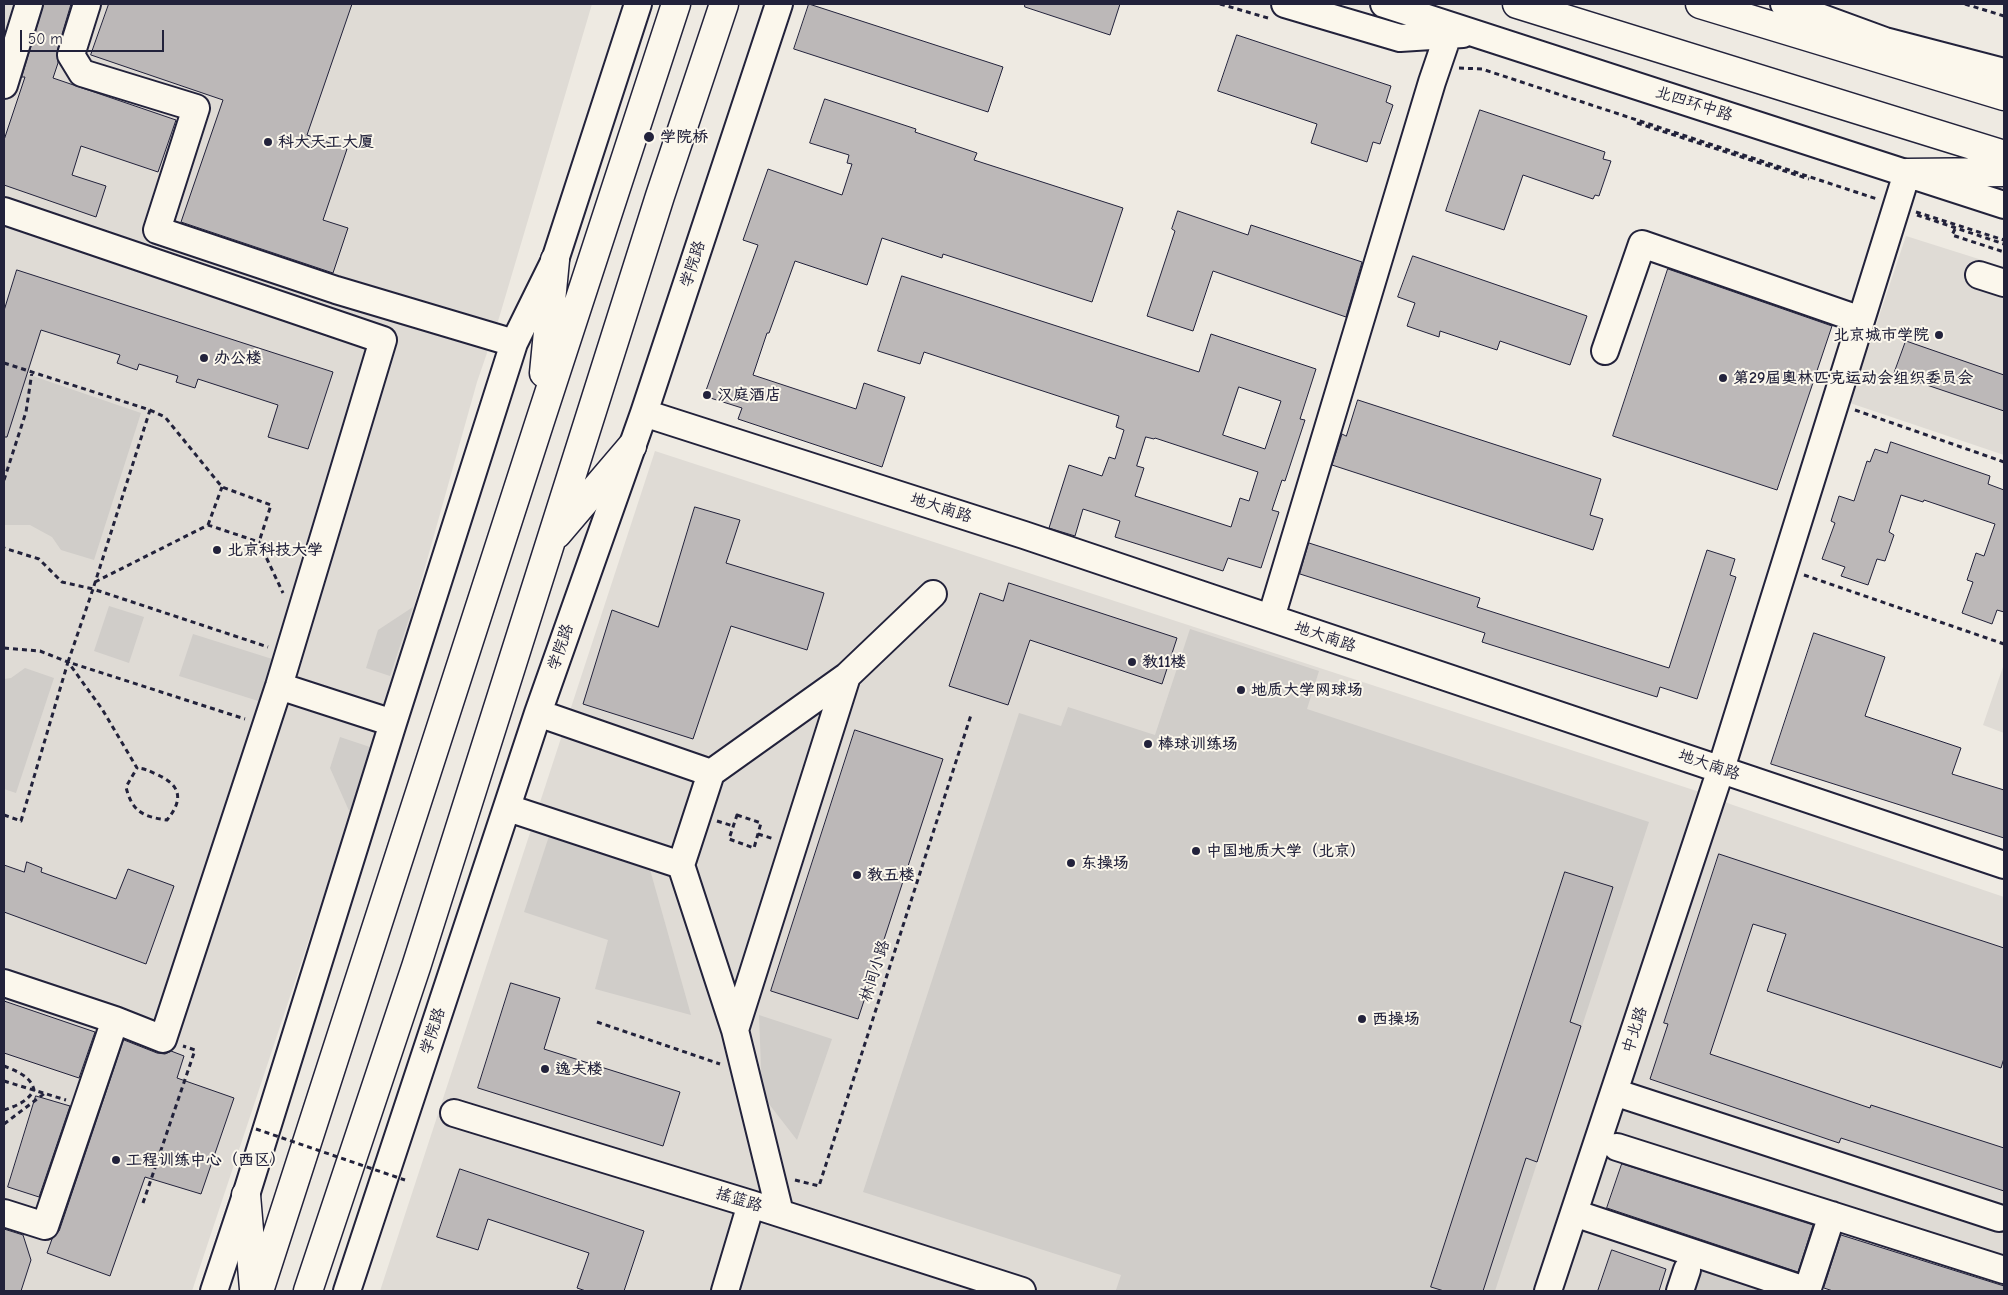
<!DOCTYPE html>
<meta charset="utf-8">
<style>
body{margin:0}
#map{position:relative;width:2008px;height:1295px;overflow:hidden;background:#eeeae2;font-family:"Comic Neue",sans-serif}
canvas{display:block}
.frame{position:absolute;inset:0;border:5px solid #22223b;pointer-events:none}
.scale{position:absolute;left:20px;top:30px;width:144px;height:22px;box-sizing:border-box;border:2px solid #22223b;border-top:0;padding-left:6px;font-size:15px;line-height:18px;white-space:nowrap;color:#22223b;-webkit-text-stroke:4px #fbf7ec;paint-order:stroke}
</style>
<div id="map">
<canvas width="2008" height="1295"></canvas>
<div class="frame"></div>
<div class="scale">50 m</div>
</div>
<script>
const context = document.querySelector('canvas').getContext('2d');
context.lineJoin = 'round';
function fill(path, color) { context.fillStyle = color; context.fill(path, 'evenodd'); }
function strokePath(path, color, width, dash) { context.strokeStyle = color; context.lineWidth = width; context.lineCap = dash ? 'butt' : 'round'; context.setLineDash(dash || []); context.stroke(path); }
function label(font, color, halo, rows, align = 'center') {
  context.font = font + ' "Comic Neue","LXGW WenKai TC",sans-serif'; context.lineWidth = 4; context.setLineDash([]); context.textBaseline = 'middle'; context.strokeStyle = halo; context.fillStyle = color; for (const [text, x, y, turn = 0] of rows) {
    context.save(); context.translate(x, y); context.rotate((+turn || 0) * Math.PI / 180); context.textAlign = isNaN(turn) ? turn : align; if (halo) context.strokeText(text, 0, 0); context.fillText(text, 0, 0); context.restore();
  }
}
const built = new Path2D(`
 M4,4H592L499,318L477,382L383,717L192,1291H4Z
 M1906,236L2004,267V455L1850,403Z
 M655,451L1712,796L1730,804L2004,897V1291H380Z
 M2004,664V733L1983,725Z`);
const green = new Path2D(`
 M27,374L141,413L94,560L61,550L52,537L30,525H4V432L8,433Z
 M109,606L144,617L129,663L94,651Z
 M413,607L390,676L366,668L378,630Z
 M1190,629L1319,671L1307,709L1649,822L1495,1291H1119L1116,1290L1121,1275L863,1192L1019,713L1061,726L1068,707L1155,735Z
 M193,634L285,663L271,705L179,676Z
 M25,668L54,678L16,793L4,789V679L11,678Z
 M340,737L370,747L350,813L330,768Z
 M550,833L649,866L691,1015L595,989L608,940L524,912Z
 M759,1015L832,1039L797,1140L762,1095Z
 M1700,1265L1778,1291H1691Z`);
const building = new Path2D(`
 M44,4H71L57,51L58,63L53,78L176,120L158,172L81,146L72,175L106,186L96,217L4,185V140L25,77H22Z
 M109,4H352L307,135L347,149L323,220L348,228L333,273L181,222L223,100L91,55Z
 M809,4L1003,67L988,112L794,49Z
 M1025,4H1120L1110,35L1025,7Z
 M1237,35L1391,86L1386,102L1393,105L1380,144L1373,142L1367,162L1311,143L1317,124L1218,91Z
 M825,99L916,129L915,132L977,153L974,160L1123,208L1092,302L943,254L942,258L882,238L867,285L795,261L769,333H767L753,375L856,409L864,383L905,397L882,467L738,419L742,408L704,396L758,245L743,240L768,169L842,195L852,164L847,163L849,155L810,143Z
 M1480,110L1605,152L1603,159L1611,161L1599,196L1595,195L1593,199L1523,175L1504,230L1446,211Z
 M1178,211L1248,235L1251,225L1362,262L1346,317L1213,271L1193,331L1147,316L1175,231L1172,229Z
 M1413,256L1587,316L1570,365L1500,341L1497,350L1440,331L1439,337L1407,326L1415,303L1398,297Z
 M1668,269L1832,326L1777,490L1613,436Z
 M17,270L333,372L308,449L268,437L278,405L198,379L195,388L176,382L178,376L139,364L137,370L117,363L120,355L41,330L7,437H4V311Z
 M902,276L1199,372L1211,334L1316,369L1300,419L1305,420L1285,481L1282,480L1272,510L1279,512L1261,568L1228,558L1223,571L1115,537L1120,521L1083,509L1075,536L1049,528L1069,465L1102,476L1109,457L1115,459L1124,430L1116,427L1119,416L924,352L920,364L878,351ZM1239,387L1281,401L1265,449L1223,435ZM1146,437L1154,439L1155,438L1258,472L1249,501L1240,498L1231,527L1135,496L1144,468L1137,466Z
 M1906,341L2004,375V411L1894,374Z
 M1358,400L1601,479L1590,515L1603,519L1593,550L1332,465L1342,434L1346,436Z
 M1891,442L1990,476L1988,484L2004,490V612L1997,610L1992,624L1962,613L1973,582L1967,580L1976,553L1984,556L1995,524L1924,500L1923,502L1901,495L1889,532L1894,535L1885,561L1877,559L1868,585L1841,576L1845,567L1822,559L1835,523L1831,521L1839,496L1854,501L1867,461L1870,462L1875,449L1887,453Z
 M695,507L740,520L726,563L824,593L807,650L731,626L693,739L583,704L612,610L658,627Z
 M1309,543L1480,598L1477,607L1669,668L1707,550L1735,559L1730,575L1736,577L1697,699L1660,687L1657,697L1482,642L1485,633L1300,574Z
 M1009,583L1177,638L1162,684L1030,640L1008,705L949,686L980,593L1003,601Z
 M1814,633L1885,657L1865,716L1961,748L1952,774L2004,790V838L1771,764Z
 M855,730L943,759L858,1019L771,991Z
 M1719,854L2004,948V1058L2001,1068L1767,991L1786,934L1753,924L1710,1054L1870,1108L1871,1105L2004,1148V1191L1841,1138L1839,1143L1650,1079L1668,1024L1664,1023Z
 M27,862L42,868L41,872L116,899L128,869L174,886L146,964L4,912V865L24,872Z
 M1565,872L1613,887L1570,1022L1581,1026L1537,1162L1526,1158L1483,1291H1444L1431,1287Z
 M511,983L560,998L544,1049L680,1092L663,1146L478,1088Z
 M4,1001L95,1032L79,1078L4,1053Z
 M124,1040L157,1053L165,1054L171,1051L184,1056L177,1078L234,1098L201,1194L145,1177L110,1276L47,1253L52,1239L59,1231Z
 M36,1096L70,1106L39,1197L8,1187Z
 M1622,1164L1813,1225L1798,1272L1607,1208Z
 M460,1169L644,1231L624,1291H586L577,1288L589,1253L488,1219L478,1250L437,1237Z
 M4,1229L23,1235L31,1260L21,1291H4Z
 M1841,1235L2004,1286V1291H1833L1824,1288Z
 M1612,1250L1666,1269L1659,1291H1598Z`);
const path = new Path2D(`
 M1220,4L1268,18
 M1965,4L2004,16
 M1459,68L1482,69L1877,199
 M1637,123L1809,179
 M1916,212L2004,240
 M1917,215L2004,244
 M1955,229L1952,235L2004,252
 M4,363L150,410L93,589L62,582L39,559L4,548
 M150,410L165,417L222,487L271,505L259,542
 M1855,410L2004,462
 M4,480L26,412L32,372
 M208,525L222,487
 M1804,575L2004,644
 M95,582L208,525L259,542L283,593
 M4,648L40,651L68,662L102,709L137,768L126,787C132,812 144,817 167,820C184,799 181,785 156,774C149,771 144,768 137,768
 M68,662L93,589L268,647
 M4,815L21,821L68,662L245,719
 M737,815L761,823L754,848L729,839Z
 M717,821L733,826
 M758,834L774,839
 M597,1022L720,1064
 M4,1066C16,1071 31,1076 34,1090C27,1102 16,1106 4,1110
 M4,1081L66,1100
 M4,1124L45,1093
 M795,1180L819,1186L971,715
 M143,1203L195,1050L183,1046`);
const minor = new Path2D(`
 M87,4L71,55L82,73L196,108L157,230L336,290L514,343
 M1285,4L1400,38L1463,34
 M1384,4L2004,205
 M1784,4L1885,41L2004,72
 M4,85L29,4
 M4,211L383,340L279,686L163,1039L115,1020L4,983
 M1979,275L2004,283
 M1605,351L1642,244L1861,320
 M644,413L1024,535L2004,865
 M1271,618L1432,82L1448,35
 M279,686L393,723
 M538,713L711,773
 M508,808L681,865
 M735,1030L847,676
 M1614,1092L1999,1218
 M454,1113L751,1204L1022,1291
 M1617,1147L2004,1270
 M4,1213L45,1226L115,1020
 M780,1213L735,1030L681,865L711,773L847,676L933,594
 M1574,1213L1808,1291
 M214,1291L246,1195L393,723L514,343L555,260L638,4
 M347,1291L538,713L644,413L779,4
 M725,1291L751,1204
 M1548,1291L1721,769L1907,173
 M1680,1291L1687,1270
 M1807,1291L1832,1215`);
const major = new Path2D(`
 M544,373L555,260
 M557,534L632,446
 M246,1195L254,1289
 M259,1291C351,1002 444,713 539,424C584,284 631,144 676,4
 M308,1291L416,967L660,196L724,4`);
const highway = new Path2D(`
 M1517,4L2004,155
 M1700,4L2004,96
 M1907,173L2004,172`);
const pathBridge = new Path2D(`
 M256,1129L405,1180`);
const markers = [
 [649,137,6,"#22223b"],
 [268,142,5,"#22223b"],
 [1939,335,5,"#22223b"],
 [204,358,5,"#22223b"],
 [1723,378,5,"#22223b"],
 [707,395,5,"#22223b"],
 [217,550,5,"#22223b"],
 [1132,662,5,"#22223b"],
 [1241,690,5,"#22223b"],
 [1148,744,5,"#22223b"],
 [1196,851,5,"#22223b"],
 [1071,863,5,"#22223b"],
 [857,875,5,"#22223b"],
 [1362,1019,5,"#22223b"],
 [545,1069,5,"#22223b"],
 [116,1160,5,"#22223b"]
];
const streetNames = [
 ["北四环中路",1694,104,18],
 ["学院路",693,264,-72],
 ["地大南路",941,508,18],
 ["地大南路",1325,637,19],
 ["学院路",561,647,-71],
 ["地大南路",1709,765,19],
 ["林间小路",875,971,-72],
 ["中北路",1635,1030,-72],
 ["学院路",433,1031,-72],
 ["摇篮路",739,1200,17]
];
const poiNames = [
 ["学院桥",660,137],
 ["科大天工大厦",278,142],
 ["北京城市学院",1929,335,"right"],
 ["办公楼",214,358],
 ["第29届奥林匹克运动会组织委员会",1733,378],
 ["汉庭酒店",717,395],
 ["北京科技大学",227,550],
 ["教11楼",1142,662],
 ["地质大学网球场",1251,690],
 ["棒球训练场",1158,744],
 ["中国地质大学（北京）",1206,851],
 ["东操场",1081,863],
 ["教五楼",867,875],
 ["西操场",1372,1019],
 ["逸夫楼",555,1069],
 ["工程训练中心（西区）",126,1160]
];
fill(built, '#dfdbd5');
fill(green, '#d0cdc9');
fill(building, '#bcb8b8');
strokePath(building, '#22223b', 1);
strokePath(minor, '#22223b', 30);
strokePath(major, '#22223b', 31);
strokePath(highway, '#22223b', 31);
strokePath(path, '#22223b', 3, [5, 4]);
strokePath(minor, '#fbf7ec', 26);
strokePath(major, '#fbf7ec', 28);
strokePath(highway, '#fbf7ec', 28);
strokePath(pathBridge, '#22223b', 3, [5, 4]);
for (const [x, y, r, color] of markers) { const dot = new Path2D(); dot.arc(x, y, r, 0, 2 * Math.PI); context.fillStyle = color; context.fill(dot); strokePath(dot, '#fbf7ec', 2); }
label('16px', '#22223b', '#fbf7ec', streetNames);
label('bold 16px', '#22223b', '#fbf7ec', poiNames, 'left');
</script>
